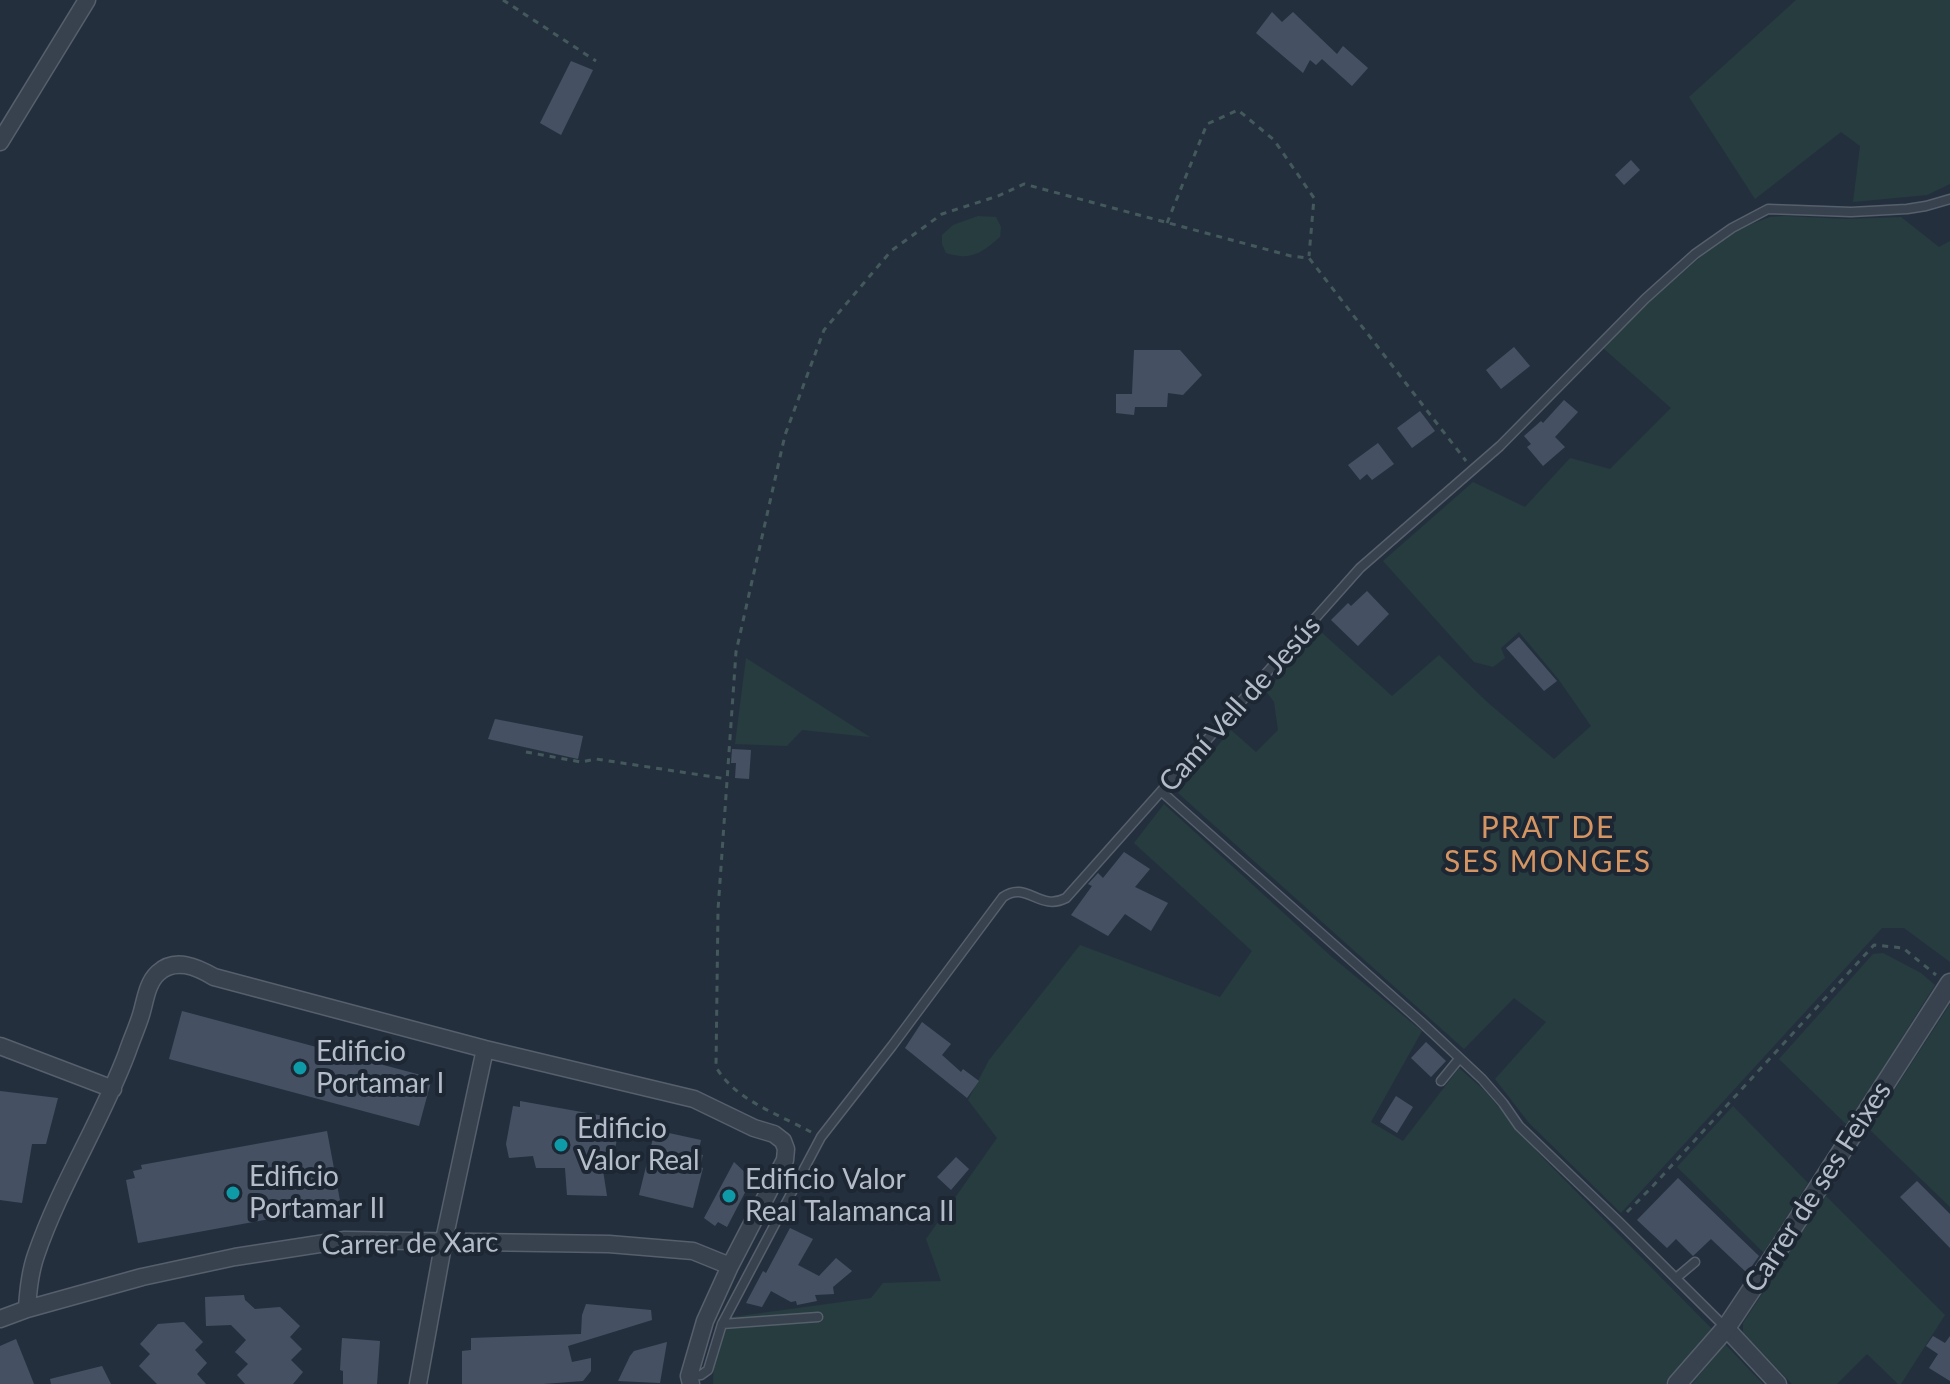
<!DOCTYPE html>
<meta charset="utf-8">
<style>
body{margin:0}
canvas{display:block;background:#242f3e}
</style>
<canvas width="1950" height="1384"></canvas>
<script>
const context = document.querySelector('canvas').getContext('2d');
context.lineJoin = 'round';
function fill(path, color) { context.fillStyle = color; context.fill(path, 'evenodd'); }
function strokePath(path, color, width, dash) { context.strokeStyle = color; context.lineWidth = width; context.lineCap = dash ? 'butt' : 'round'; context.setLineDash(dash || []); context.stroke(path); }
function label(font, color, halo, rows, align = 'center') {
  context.font = font + ' Lato,sans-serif'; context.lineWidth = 8; context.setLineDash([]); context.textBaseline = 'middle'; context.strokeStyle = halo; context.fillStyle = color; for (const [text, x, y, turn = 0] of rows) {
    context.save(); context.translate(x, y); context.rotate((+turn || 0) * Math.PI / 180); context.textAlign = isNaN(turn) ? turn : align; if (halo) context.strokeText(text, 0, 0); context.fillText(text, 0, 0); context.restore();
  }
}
const green = new Path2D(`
 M1796,0H1950V184L1927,195L1853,202L1860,146L1841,132L1755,199L1689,97Z
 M978,216L996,217L1001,227L1000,237C981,253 972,261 946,253L942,244V235L953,225Z
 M1785,216L1846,219L1901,217L1939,247L1950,241V962L1904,928H1882L1621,1213L1529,1123L1495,1079L1546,1022L1514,998L1464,1049L1178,793L1231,730L1256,752L1278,730L1274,702L1266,691L1320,631L1392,696L1439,655L1486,701L1554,759L1591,726L1559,680L1519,632L1501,648L1505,658L1493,667L1474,662L1383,561L1473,482L1525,507L1570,458L1610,469L1671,408L1603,348L1640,310L1705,253L1743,227L1770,217Z
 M746,658L870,737L802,730L787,746L735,744Z
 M1164,804L1333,958L1422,1031L1371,1122L1403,1141L1459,1068L1484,1090L1540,1155L1712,1329L1666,1384H713L714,1352L732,1317L871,1298L883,1283L941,1281L926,1239L997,1138L968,1100L989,1060L1080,945L1220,997L1252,951L1134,843Z
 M1883,953L1921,973L1935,985L1847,1125L1779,1059L1873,954Z
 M1950,1004V1207L1869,1129Z
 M1733,1106L1808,1183L1764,1253L1677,1167Z
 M1826,1196L1945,1315L1901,1384H1898L1867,1354L1837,1384H1792L1743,1333V1323Z
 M1725,1344L1763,1384H1692Z`);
const building = new Path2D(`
 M1272,12L1282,22L1293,12L1337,54L1343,46L1368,68L1352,86L1322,59L1316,65L1310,60L1303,73L1256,33Z
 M571,61L593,70L561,135L540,123Z
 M1631,160L1640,170L1624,185L1615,175Z
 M1514,347L1530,366L1501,389L1486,370Z
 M1134,350H1180L1202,375L1183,395L1168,393L1167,407H1135L1134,415L1116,413V394H1132Z
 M1564,400L1578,412L1555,437L1565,447L1543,466L1527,447L1531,444L1524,436L1541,421L1543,423Z
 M1420,411L1435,431L1412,448L1397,428Z
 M1378,443L1394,464L1372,480L1367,474L1360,480L1348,465Z
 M1367,591L1389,614L1358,646L1331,620L1348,603L1351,606Z
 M1519,637L1557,681L1544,691L1506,648Z
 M495,719L583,736L578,759L488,739Z
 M732,749L751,750L749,779L735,778L736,763H731Z
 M1124,852L1150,869L1135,887L1168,903L1151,931L1125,914L1108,936L1071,915L1092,886L1088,884L1098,873L1103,878Z
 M182,1011L432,1078L419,1126L169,1059Z
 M922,1022L951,1044L942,1055L961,1072L963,1069L979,1081L967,1098L905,1048Z
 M1426,1042L1446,1061L1431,1077L1411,1058Z
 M0,1091L58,1098L46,1144H32L22,1203L0,1200Z
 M1396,1096L1413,1107L1397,1133L1380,1122Z
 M520,1101L621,1119L615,1149L602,1164L607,1196L567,1195L565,1168H536L533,1156L509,1158L506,1144L513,1106L520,1107Z
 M655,1130L701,1140L698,1154L703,1155L700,1167L703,1168L693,1208L639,1195Z
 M327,1131L341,1206L138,1243L126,1180L135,1178L133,1171L142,1169L141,1165Z
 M956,1157L969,1169L951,1190L937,1177Z
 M734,1162L752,1179L727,1227L718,1222L715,1226L704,1218Z
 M1678,1178L1759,1256L1747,1273L1711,1239L1693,1256L1676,1239L1667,1248L1637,1220Z
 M1917,1181L1950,1214V1248L1900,1197Z
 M790,1228L813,1239L798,1265L819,1276L836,1258L852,1271L833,1287L834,1294L815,1295L817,1301L797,1305L796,1301L791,1302L771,1291L762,1307L746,1303L763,1271L766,1273Z
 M244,1295L245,1300L255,1309L280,1307L300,1326L290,1337L302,1349L291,1360L303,1372L293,1384H245L237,1375L248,1364L235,1352L246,1340L231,1325L206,1326L205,1297Z
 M586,1304L651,1310L652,1320L568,1346L572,1362L591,1358V1371L583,1381L543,1384H462V1351L471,1350V1338L581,1334L582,1315Z
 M184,1322L203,1342L195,1350L207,1363L197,1374L206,1384H157L139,1366L150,1354L140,1344L158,1324Z
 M1933,1336L1945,1343L1950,1336V1381L1929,1368L1938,1354L1926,1346Z
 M342,1338L380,1341L377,1384H343V1371L340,1370Z
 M16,1339L34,1384H0V1346Z
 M667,1342L660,1383L618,1381L630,1356L634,1351Z
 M102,1366L111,1384H51L50,1379Z`);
const path = new Path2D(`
 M503,0L596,61
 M1167,223L1207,124L1238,110L1274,140L1314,198L1309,256
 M526,752L581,762L596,759L727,779
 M811,1132C778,1114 735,1100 716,1067L718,910L736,652L785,435L824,330L891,251L942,214L998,196L1024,184L1291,256L1309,258L1466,461
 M1627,1212L1651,1188L1874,945L1903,948L1936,975`);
const service = new Path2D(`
 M1162,792L1420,1021L1482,1079L1503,1103L1519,1126L1620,1223L1725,1327
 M1441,1081L1459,1059
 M1676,1278L1695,1262
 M722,1324L818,1317
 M690,1376L701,1375L708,1370L722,1324L821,1137L892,1046L1003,897C1027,880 1039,912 1066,898L1360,568L1500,446L1645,299L1695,254L1732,228L1768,209L1851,212L1907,209L1926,206L1950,199`);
const minor = new Path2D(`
 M0,142L87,0
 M0,1046L113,1089
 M27,1309C28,1291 30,1272 36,1255C60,1185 101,1122 127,1053C131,1041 136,1030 140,1018C145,1004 146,984 158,973C175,957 197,967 214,977L485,1049L694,1099L754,1128L774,1134L783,1141L786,1149L785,1160L730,1266L705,1321L689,1376L691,1384
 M0,1319L27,1309L142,1277L235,1257L345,1240L609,1244L693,1251L730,1266
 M1726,1328L1778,1384
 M418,1384L444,1240L485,1049`);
const tertiary = new Path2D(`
 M1677,1384L1726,1328L1782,1244L1950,983`);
const markers = [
 [300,1068,8,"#0f9aa8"],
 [561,1145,8,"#0f9aa8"],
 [233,1193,8,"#0f9aa8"],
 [729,1196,8,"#0f9aa8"]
];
const streetNames = [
 ["Camí Vell de Jesús",1240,704,-48],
 ["Carrer de ses Feixes",1818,1187,-57],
 ["Carrer de Xarc",410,1244,-1]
];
const poiNames = [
 ["Edificio",316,1052],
 ["Portamar I",316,1084],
 ["Edificio",577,1129],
 ["Valor Real",577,1161],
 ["Edificio",249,1177],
 ["Portamar II",249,1209],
 ["Edificio Valor",745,1180],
 ["Real Talamanca II",745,1212]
];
const neighbourhoodNames = [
 ["PRAT DE",1548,828],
 ["SES MONGES",1548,862]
];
fill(green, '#263c3f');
fill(building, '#455162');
strokePath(service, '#565f6c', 11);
strokePath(minor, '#565f6c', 19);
strokePath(tertiary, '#565f6c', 21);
strokePath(path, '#44595c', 3, [6, 6]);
strokePath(service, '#38414e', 8);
strokePath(minor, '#38414e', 16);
strokePath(tertiary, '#38414e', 18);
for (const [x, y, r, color] of markers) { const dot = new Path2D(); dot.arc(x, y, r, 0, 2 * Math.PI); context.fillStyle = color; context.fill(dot); strokePath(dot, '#1d2633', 3); }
label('28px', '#b4bcc9', '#1d2633', streetNames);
label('28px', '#b4bcc9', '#1d2633', poiNames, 'left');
context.letterSpacing = '2px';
label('30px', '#d59563', '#1d2633', neighbourhoodNames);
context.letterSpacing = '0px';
</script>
